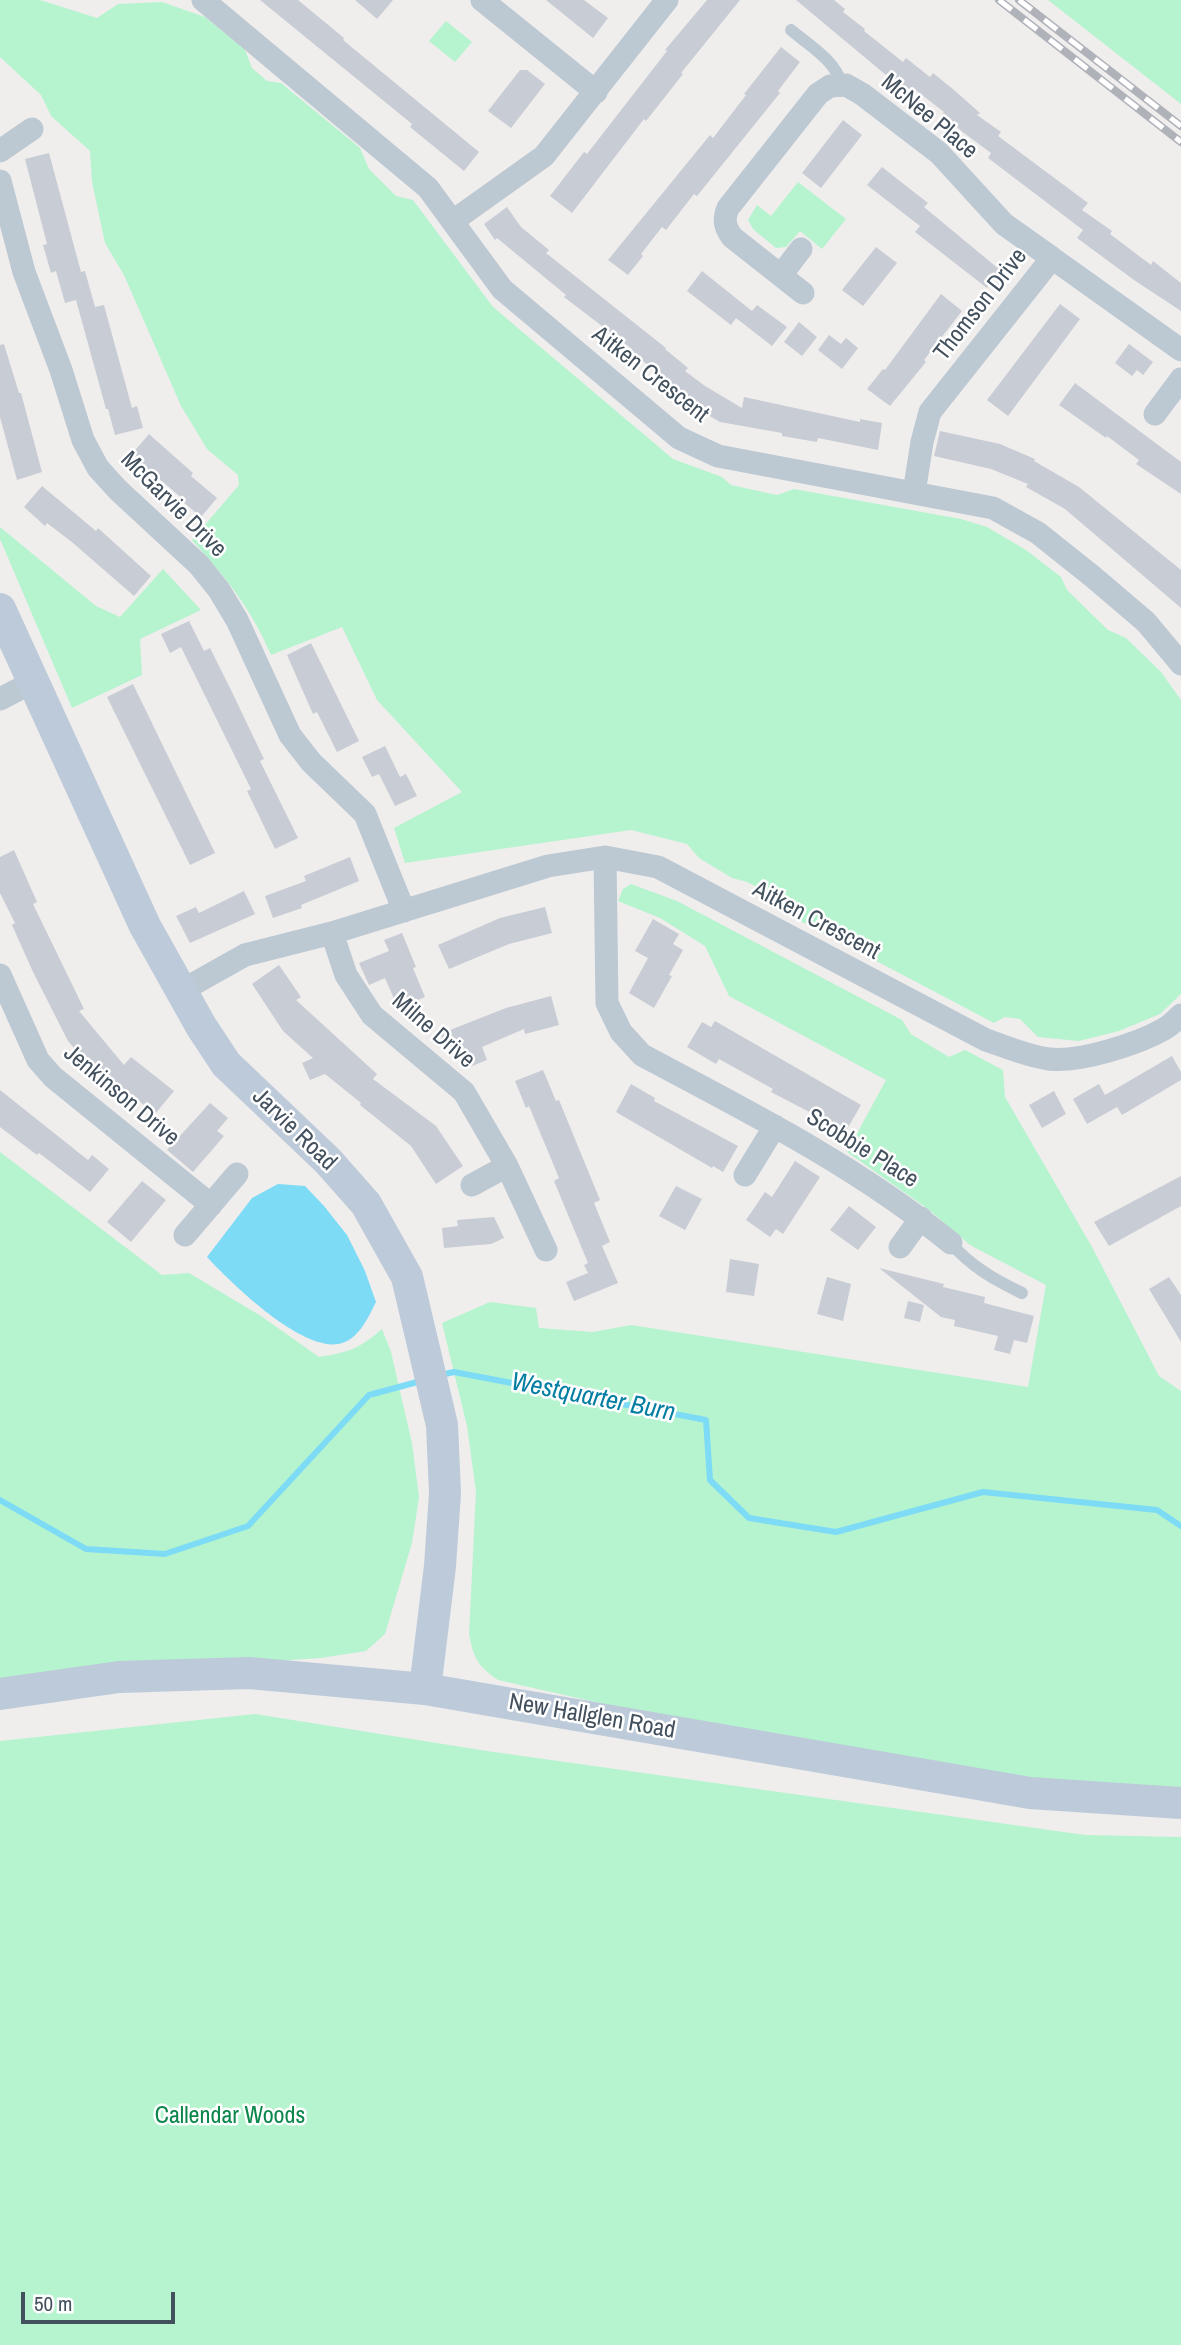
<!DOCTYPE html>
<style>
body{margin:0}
#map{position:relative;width:1181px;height:2345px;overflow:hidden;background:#f0eded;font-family:"Archivo Narrow",sans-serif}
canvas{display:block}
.scale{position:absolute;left:21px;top:2292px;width:154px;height:32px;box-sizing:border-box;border:4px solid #43505d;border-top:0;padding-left:9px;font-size:21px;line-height:24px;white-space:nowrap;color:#43505d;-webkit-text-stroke:5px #fff;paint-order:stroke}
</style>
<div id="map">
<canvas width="1181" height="2345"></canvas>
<div class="scale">50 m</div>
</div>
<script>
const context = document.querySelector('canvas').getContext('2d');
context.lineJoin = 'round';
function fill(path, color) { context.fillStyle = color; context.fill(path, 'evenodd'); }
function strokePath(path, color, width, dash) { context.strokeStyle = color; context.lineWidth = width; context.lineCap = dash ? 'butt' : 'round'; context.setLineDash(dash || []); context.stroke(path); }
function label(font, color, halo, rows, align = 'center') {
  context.font = font + ' "Archivo Narrow",sans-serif'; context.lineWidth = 5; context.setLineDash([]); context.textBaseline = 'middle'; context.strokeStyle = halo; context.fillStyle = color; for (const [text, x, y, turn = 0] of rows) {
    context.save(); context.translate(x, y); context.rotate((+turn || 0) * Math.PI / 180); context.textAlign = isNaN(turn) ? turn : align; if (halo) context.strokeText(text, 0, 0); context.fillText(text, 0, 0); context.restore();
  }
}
const green = new Path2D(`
 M0,0H40L97,18L118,4L162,2L205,17L245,50L252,68L267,81L281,83L360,148L369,169L396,196L413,200L493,307L673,459L722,477L731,485L777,495L794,489L961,519L987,527L1026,550L1061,577L1067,590L1108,630L1126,638L1161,672L1181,700V994L1160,1014L1119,1031L1079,1041L1038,1037L1020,1019L1005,1017L994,1023L793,917L781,899L747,882L732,878L699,858L687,844L631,830L405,863L394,828L462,792L377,700L342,627L271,655C251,608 226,578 192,540L239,485L238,475L207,449L181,406L124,275L105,243L92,182L90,151L51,116L41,95L0,57Z
 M1048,0H1181V104Z
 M446,21L472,42L455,62L429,41Z
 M798,182L846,219L822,249L800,231L786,247L776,248L753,229L748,220L757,205L771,216Z
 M0,527L96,606L120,617L163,569L201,610L140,639L142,675L72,708L0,539Z
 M631,884L677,901L902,1020L911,1034L949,1057L965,1050L1003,1070L1005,1097L1092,1247L1159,1376L1181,1391V1793L1090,1789L763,1740L498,1680C477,1665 474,1659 469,1634L476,1492L467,1426L442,1323L490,1302L536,1308L539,1328L593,1332L631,1325L1028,1387L1046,1285L970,1245L928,1209L847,1152L886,1080L729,996L705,946L660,918L618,901L623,889Z
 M0,1152L162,1275L189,1273L261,1316L319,1357C349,1352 359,1349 382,1329L391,1352L412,1443L419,1497L412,1543L385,1634L366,1651L320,1658L0,1679Z
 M255,1714L487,1751L1085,1835L1181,1837V2345H0V1741Z`);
const water = new Path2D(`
 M278,1184L305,1186L324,1206L347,1235L365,1271L376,1302C368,1318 358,1341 338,1344C300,1350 232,1284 207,1257L252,1198Z`);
const stream = new Path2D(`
 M441,1375L454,1372L706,1420L710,1480L749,1518L836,1532L983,1492L1157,1510L1181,1526
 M0,1500L86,1549L165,1554L248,1526L369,1395L421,1381`);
const building = new Path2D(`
 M260,0H298L344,38L343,40L479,152L464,171L410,127L412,124Z
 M355,0H393L377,19Z
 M546,0H584L608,18L593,38Z
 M707,0H740L681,73L683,74L646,121L644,119L572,213L550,196L584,152L587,154L667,51L665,50Z
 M796,0H834L845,9L843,12L865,29L864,31L903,62L906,58L930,77L933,73L954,90L980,113L977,115L1001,132L998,136L1088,203L1082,210L1112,231L1110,234L1151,265L1153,261L1181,283V311L1134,280L1077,238L1083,230L988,158L991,153L964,133L942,114L944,112L913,88L911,91L888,73L886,75Z
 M781,47L800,62L778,91L780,93L697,196L694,194L666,230L662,227L641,254L643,256L628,275L608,260L710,135L713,138L746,95L744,94Z
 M520,70H527L545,84L511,128L488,111Z
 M843,120L862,135L821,188L802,173Z
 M49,153L81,272L85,271L95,307L104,305L132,408L137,406L143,428L115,435L108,409H106L76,300L65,303L56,271L51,273L43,245L47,244L25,159Z
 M882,167L928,203L924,207L1000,270L987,288L915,232L920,226L867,185Z
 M507,207L521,227L549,250L546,253L666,348L665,349L688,368L685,371L705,386L742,408L744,397L860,422V419L882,423L878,450L818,438L817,442L782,436V433L720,422L701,411L702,410L673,386L671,389L653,374L655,371L631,351L632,349L564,297L566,295L497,238L495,240L484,224Z
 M876,247L897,263L863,306L842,290Z
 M702,271L752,311L757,305L787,327L772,346L736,318L731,325L687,291Z
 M941,294L962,311L924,360L926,362L890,406L867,389L883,369L885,370Z
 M1060,304L1080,319L1008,416L987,400Z
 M799,322L817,337L802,356L784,342Z
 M829,335L841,344L846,338L858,348L842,369L818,350Z
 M4,344L19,393H21L42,472L17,480L0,417V345Z
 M1129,344L1153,362L1143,375L1137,370L1132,376L1115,363Z
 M1075,383L1181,462V494L1136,464L1139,460L1107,436L1106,438L1059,405Z
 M940,431L1000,444L1035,459L1034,461L1079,487L1181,570V608L1065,509L1026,487L1028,484L991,469L934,456Z
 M149,434L193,473L191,476L217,498L201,517L182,501L183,499L131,455Z
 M42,486L96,531L98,528L151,576L134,596L73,543L47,523L45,526L24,507Z
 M189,621L204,651L210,648L231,690L264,759L260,761L298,838L275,849L247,791L251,789L181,647L170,653L161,634Z
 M311,643L359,741L337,752L317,712L313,714L287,655Z
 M133,684L215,853L190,865L107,697Z
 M385,746L400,777L406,774L417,796L395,806L379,774L372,777L362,757Z
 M14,850L37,902L33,904L84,1009L79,1011L124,1065L131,1057L174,1091L155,1114L102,1071L97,1075L68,1041L33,972L12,925L15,923L0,893V857Z
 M350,857L359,881L301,905L302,908L273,918L265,896L306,881L304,876Z
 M244,891L255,914L190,943L176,916L196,907L199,913Z
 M545,907L552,933L509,944L449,969L438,945L500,918Z
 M653,919L679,934L673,944L683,950L669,975L672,976L654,1008L629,993L648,958L635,951Z
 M402,933L416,967L413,968L425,997L398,1008L385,978L369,985L359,963L389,951L384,940Z
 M279,965L301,997L296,1000L377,1074L373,1079L436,1126L463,1166L436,1184L411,1146L360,1105L361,1103L325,1074L310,1080L302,1063L313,1058L283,1031L252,984Z
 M551,996L559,1025L525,1034L524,1029L482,1047L487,1060L467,1068L460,1052L450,1057L440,1034L506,1008Z
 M715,1021L861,1105L846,1131L771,1092L773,1089L719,1059L716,1064L687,1047L702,1022L711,1027Z
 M1172,1056L1181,1072V1080L1122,1115L1117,1107L1087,1124L1073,1099L1099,1084L1105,1095Z
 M543,1070L556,1101L559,1100L600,1200L594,1203L610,1242L602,1246L618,1283L574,1301L566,1282L588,1273L584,1265L588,1263L554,1181L559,1178L529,1106L526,1108L515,1081Z
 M631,1084L655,1098L654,1101L738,1146L723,1172L713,1166L712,1168L616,1112Z
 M0,1090L88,1160L92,1155L109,1169L90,1192L39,1153L37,1155L0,1127Z
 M1054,1091L1066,1114L1042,1128L1029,1105Z
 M210,1103L228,1118L217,1131L224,1136L193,1172L167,1150Z
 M795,1161L820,1177L783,1234L776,1229L770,1237L746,1220L765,1192L772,1197Z
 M1181,1176V1206L1109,1246L1094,1222Z
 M142,1181L166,1200L131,1242L107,1222Z
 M676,1186L702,1199L685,1230L659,1216Z
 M849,1206L876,1227L858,1250L830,1230Z
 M494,1217L504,1238L491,1244L444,1248L442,1228L458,1226L457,1220Z
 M730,1259L759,1264L754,1296L726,1292Z
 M879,1268L944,1284L943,1287L985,1297L984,1303L1034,1316L1027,1343L1014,1340L1010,1354L994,1350L998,1336L954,1326L955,1320L941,1317Z
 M827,1277L851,1284L843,1321L817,1314Z
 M1169,1277L1181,1295V1342L1149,1289Z
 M908,1301L924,1305L920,1322L904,1318Z`);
const lane = new Path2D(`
 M791,30C810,46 835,60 842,85
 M951,1243C970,1266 995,1280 1022,1293`);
const street = new Path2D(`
 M203,0L428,188L502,289L679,438L718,456L993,508L1038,533L1092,576L1146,622L1181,664
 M482,0L596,92
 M0,151L32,129
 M0,181L24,272L61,370L83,440L98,468L118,490L199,565L219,590L237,620L290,735L311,762L365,814L404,911
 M453,221L544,156L667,0
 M781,275L801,249
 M803,293L732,237C725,227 723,220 728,208L818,94L830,86L846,85L862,94L939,153L1004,224L1052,258
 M1155,414L1181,379
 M914,493L922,442L930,412L1052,258L1181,350
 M0,699L33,682
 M605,857L607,1003L621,1032L642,1055C749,1112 857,1166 951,1243
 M332,933L346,975L372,1015L464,1092L507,1166L546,1250
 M0,975L38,1060L53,1077L211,1205
 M181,991L245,955L332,933L548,866L605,857L658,867L986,1040C1007,1047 1027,1056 1049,1059C1078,1063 1138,1044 1164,1029C1170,1026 1176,1020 1181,1015
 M745,1175L775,1126
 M472,1185L507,1166
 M185,1235L237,1174
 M900,1247L921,1218`);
const secondary = new Path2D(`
 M0,609L145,926L201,1026L226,1064L328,1161L366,1204L407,1277L442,1425L445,1493L440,1566L425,1689
 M0,1694L119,1677L249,1673L425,1689L1030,1793L1181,1803`);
const rail = new Path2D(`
 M999,0L1181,142
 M1019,0L1181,126`);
const streetNames = [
 ["McNee Place",929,117,40],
 ["Thomson Drive",981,305,-52],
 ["Aitken Crescent",650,375,38],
 ["McGarvie Drive",173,505,45],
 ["Aitken Crescent",816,921,28],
 ["Milne Drive",433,1031,41],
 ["Jenkinson Drive",121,1096,40],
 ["Jarvie Road",294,1130,44],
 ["Scobbie Place",862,1149,32],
 ["New Hallglen Road",592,1717,10]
];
const parkNames = [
 ["Callendar Woods",230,2117]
];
const waterNames = [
 ["Westquarter Burn",593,1398,11]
];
fill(green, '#b5f4cf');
fill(water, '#7ddbf6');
strokePath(stream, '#7ddbf6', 6);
fill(building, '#c8ccd4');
strokePath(lane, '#bcc8d2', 12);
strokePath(street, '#bcc8d2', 23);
strokePath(secondary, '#bdcad9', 32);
strokePath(rail, '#afb2b9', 8);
strokePath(rail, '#fff', 5, [16]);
label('24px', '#43505d', '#fff', streetNames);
label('24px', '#0b874c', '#fff', parkNames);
label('italic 26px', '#027ea3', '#fff', waterNames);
</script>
